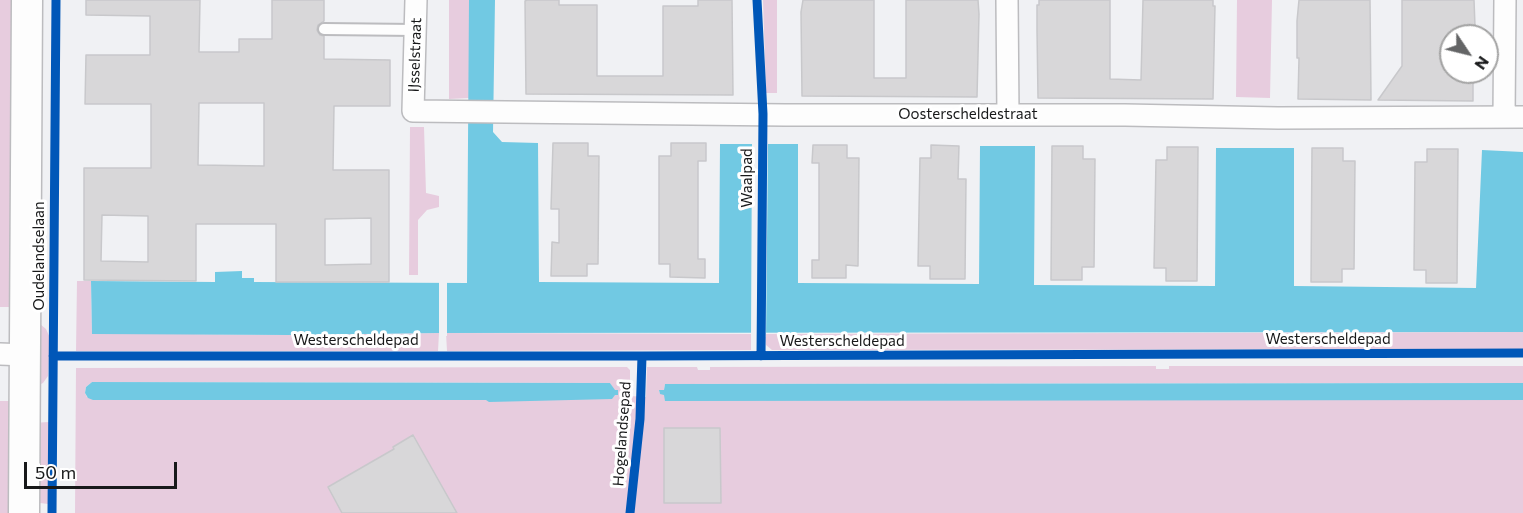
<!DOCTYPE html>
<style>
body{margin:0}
#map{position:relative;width:1523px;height:513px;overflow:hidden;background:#f0f1f4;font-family:Commissioner,sans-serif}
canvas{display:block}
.north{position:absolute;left:1439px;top:24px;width:60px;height:60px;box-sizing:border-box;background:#fff;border:2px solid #a3a3a3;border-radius:50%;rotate:125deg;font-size:16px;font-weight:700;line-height:24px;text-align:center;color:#18191a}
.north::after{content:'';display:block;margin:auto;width:21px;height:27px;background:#646566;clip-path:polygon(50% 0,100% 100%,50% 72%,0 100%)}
.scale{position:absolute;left:24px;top:462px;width:153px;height:27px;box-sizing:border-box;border:3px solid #18191a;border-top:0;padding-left:8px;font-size:18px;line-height:21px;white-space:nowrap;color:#18191a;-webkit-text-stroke:4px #fff;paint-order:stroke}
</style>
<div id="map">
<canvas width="1523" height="513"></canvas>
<div class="north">N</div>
<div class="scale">50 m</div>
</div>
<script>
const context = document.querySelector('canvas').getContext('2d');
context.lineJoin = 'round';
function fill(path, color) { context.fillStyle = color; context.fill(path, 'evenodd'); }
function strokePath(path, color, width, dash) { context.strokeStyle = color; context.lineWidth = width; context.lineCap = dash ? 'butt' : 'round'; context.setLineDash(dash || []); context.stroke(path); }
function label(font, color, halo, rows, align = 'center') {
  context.font = font + ' Commissioner,sans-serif'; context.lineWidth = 6; context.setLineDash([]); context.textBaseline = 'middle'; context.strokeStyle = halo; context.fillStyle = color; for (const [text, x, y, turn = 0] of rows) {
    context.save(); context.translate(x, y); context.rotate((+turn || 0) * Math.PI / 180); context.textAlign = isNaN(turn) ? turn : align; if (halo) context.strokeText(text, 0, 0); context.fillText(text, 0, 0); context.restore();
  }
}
const green = new Path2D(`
 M0,0H22L19,307H0Z
 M449,0H469V98L449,99Z
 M763,0H777V93H766Z
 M1237,0H1272L1270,98L1236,97Z
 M410,127H424L426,193L439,196V207L427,210L418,220V275H409Z
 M77,281H91L92,333L288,335L439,333L438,351H76Z
 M31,324H40L46,329L50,338L48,376L43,383L37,386Z
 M1523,332V349L772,350L766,345L765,334Z
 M446,333L751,334V350L447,351Z
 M1156,366V369H1169V366H1523V383L665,384L664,390H659L660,394L1523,397V513H75L76,368L627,367L630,370V396L646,397L647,367H697L698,370H710V367ZM92,382L610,383L614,390H618V394L87,397L85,393L86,387Z
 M0,401H20L19,513H0Z
 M49,422L48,504L40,503L39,445L31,423Z`);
const water = new Path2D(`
 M469,0H495L493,132L502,142L538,143L539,282L719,283L720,144H798V283L979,284L980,146H1035L1034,285L1215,286L1216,148H1294V286L1476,288L1482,150L1523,152V332L439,333L288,335L92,334L91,281L215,282V272L242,271V278H254V282L467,283Z
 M92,382L610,383L615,390H618V395H615L612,399L489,402L486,400H93L88,398L85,393L86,387Z
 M1523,383V400L665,401L664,395L660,394L659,390H664L665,384Z`);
const pier = new Path2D(`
 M752,141H768L766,337H751Z
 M439,280H447V336H439Z`);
const building = new Path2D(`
 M86,0H200L199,52H239V39H272V0H324V21L318,25L317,30L320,35L324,36V59L390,60V106H334L333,170H389V282H276V224H196V281L84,280V168H151V104H85L86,55H150V16L86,15ZM199,103H264V166L198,165ZM102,215L148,216V262L101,261ZM371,218V264L325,265V219Z
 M527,0H559V5H597V76H663V6H698V0H732L733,95L526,94L525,1Z
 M803,0H874V78H906V0H978L979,14L977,97L802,96L801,12Z
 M1039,0H1110V79L1141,80L1143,0H1213V6H1215L1213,99L1038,98L1037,30V5H1039Z
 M1299,0H1370L1371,100L1298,99L1299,58H1297V21Z
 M1402,0H1474L1475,26H1473V36H1451V72H1473V101L1378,100L1402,66Z
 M553,143H588V156H599L598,264H587V276H551L552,242L559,243V209H551Z
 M671,143H706V161H698V259H705V278L670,277V264H659V156H671Z
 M813,145H847V158H859L858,266L846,265V278H812V260H819V163H812Z
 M931,145L959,146L958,179H966L965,279H930V266H918L920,158H931Z
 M1052,146H1083V159H1095L1094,267H1082V280H1051Z
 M1167,147H1198L1197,281H1166V268H1154L1156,160H1167Z
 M1312,148H1343V161H1355L1354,269H1342V282H1311Z
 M1427,149H1458L1457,283H1426V270H1414L1415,162H1427Z
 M664,428H720L721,503H664Z
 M413,435L457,513H342L328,487L394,449L393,447Z`);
const lane = new Path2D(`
 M324,29L415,30`);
const street = new Path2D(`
 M416,0L413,111L785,115H1125L1278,118L1523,117
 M1007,0L1008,115
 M1504,117L1505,0
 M0,354L25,355`);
const secondary = new Path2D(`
 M24,513L27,0`);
const cycleway = new Path2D(`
 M757,0L763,114L761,356
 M53,356H642L1523,353
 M52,513L56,0
 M630,513L640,419L642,356`);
const streetNames = [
 ["IJsselstraat",415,55,-88],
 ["Oosterscheldestraat",968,114],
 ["Waalpad",747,178,-90],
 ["Oudelandselaan",39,256,-90],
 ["Westerscheldepad",1328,339],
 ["Westerscheldepad",356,340],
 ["Westerscheldepad",842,341],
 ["Hogelandsepad",622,434,-86]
];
fill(green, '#e7ccde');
fill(water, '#71c9e3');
fill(pier, '#f0f1f4');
fill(building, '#d8d7d9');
strokePath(building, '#c8c8cb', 1.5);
strokePath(lane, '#bcbcbf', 14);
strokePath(street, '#bcbcbf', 24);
strokePath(secondary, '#bcbcbf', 33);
strokePath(lane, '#fdfdfd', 10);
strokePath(street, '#fdfdfd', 21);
strokePath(secondary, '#fdfdfd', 30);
strokePath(cycleway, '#0057b8', 9);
label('15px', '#18191a', '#fff', streetNames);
</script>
